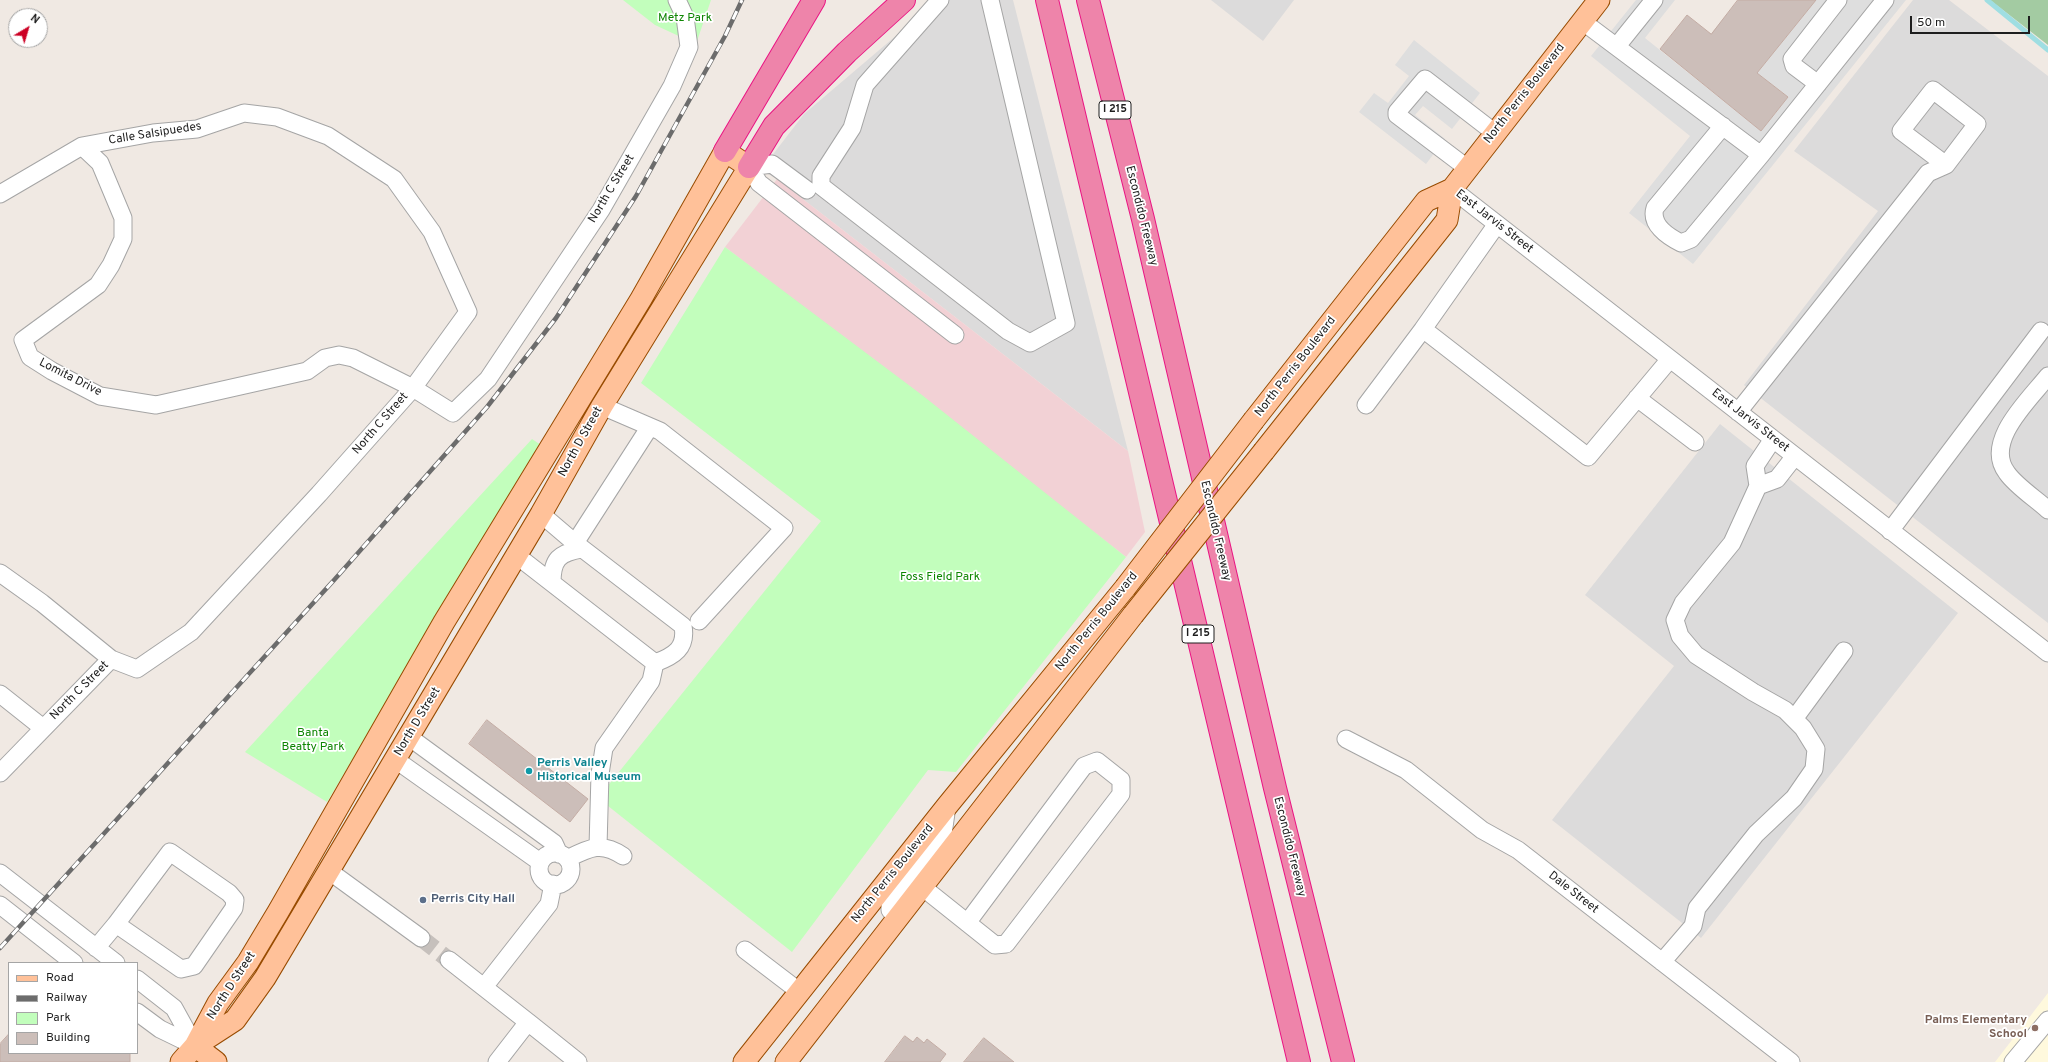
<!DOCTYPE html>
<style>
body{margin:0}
#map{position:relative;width:2048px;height:1062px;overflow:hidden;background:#f0e9e3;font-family:Overpass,sans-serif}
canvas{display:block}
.legend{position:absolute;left:8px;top:962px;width:130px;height:92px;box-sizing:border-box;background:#fff;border:1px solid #a5a5a5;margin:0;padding:5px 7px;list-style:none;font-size:12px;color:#1e1e1e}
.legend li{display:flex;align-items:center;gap:8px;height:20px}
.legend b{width:20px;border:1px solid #a5a5a5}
.north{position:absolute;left:8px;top:8px;width:40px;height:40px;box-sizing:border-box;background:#fff;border:1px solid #a5a5a5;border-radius:50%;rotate:38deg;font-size:11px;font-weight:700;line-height:16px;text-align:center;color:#1e1e1e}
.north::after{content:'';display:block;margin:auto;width:14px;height:18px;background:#cc0024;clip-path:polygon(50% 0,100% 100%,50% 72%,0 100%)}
.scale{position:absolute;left:1910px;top:16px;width:120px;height:18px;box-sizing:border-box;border:2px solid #1e1e1e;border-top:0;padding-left:5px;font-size:12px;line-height:14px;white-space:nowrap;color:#1e1e1e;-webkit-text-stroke:3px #fff;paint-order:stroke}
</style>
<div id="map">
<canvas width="2048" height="1062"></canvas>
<ul class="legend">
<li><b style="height:5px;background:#ffc199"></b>Road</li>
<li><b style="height:5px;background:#6c6c6c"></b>Railway</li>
<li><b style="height:11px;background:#c2febc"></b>Park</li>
<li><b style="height:11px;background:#ccbeb9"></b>Building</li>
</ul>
<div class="north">N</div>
<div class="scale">50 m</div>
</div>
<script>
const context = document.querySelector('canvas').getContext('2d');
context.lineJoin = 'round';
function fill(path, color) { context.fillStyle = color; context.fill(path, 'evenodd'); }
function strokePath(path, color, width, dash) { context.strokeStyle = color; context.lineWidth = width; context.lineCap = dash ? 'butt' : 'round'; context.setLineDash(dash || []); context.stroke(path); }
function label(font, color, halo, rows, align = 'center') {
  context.font = font + ' Overpass,sans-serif'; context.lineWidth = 3.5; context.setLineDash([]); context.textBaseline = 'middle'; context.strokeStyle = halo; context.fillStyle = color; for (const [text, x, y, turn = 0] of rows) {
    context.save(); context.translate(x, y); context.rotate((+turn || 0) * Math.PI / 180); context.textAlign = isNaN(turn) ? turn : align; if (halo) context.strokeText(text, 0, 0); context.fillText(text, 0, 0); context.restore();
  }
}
const residential = new Path2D(`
 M938,0H1013L1128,451L777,179L761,170L804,114Z
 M1211,0H1294L1263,41Z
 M1913,0H1949L2048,76V623L1744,385L1878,211L1794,151Z
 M1720,424L1958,613L1701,938L1552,820L1674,666L1585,595Z`);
const commercial = new Path2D(`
 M777,179L1128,451L1145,532L1126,557L725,247Z`);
const education = new Path2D(`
 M2048,993V1062H1995Z`);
const cemetery = new Path2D(`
 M1990,0H2048V45Z`);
const park = new Path2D(`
 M623,0H711L696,44L655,25Z
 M725,247L922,395L1126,557L956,772L928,770L792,952L598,798L821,521L641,383Z
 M532,439L541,445L327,802L245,752Z`);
const parking = new Path2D(`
 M1636,0H1675L1645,38L1761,131L1788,97L1757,73L1816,0H1906L1693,264L1629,213L1690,136L1591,56Z
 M1414,40L1480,93L1452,129L1423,106L1415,115L1445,139L1426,164L1359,112L1374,93L1388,103L1409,76L1395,65Z`);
const stream = new Path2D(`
 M1987,0L2048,50`);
const building = new Path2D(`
 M1738,0H1816L1757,73L1788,97L1761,131L1660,49L1687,15L1711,34Z
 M487,720L588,799L570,822L469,744Z
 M9,1034V1053H130V1062H0V1044Z
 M905,1036L913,1042L917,1037L924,1043L927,1039L946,1054L940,1062H885Z
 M984,1038L1014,1062H964Z`);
const minorTunnel = new Path2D(`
 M421,938L449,960`);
const minor = new Path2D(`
 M940,0L865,85L852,128L821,176V186L1008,331L1030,343L1066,323L990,0
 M1582,21L1761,155
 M1617,46L1654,0
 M1818,84L1794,66L1792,59L1838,0
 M1723,126L1655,208C1650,224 1667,236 1681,243L1691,239L1761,155L1885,0
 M82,146L100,163L123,218V239L111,265L98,285L23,340L30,357L52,371L100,396L156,405L307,371L325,358L339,355L353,358L413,388L453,413L488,379L601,210L672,86L689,47L685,17L677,0
 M1467,168L1397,115V112L1425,79L1495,133
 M1452,189L2048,653
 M807,190L772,164L749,167L759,183L955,335
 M0,194L82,146L153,133L197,129L244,113L277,117L328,136L394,179L432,232L468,312L413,388L319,494L191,632L137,669L111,659L42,603L0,573
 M1497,224L1423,329L1588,457L1670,359
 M2048,376C2029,400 1983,442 2007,473C2016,486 2036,499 2048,510
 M1637,398L1695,442
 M1366,405L1423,329
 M602,406L660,431L784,528L699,621
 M1738,412L1928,173L1946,165L1977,124L1933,90L1901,131L1946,165
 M1758,486L1777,479L1795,456
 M1890,531L2041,331
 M575,543L649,428
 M516,555L655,663C674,656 687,648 683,626L575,543L541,514
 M552,583C552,559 559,553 582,549
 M0,694L43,728
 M1794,719L1844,651
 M409,737L554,843L559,854
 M1346,739L1406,770L1482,830L1518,850L1791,1062
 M396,760L540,862
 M0,773L111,659
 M598,847L600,774L604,748L651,681L655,663
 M539 869a16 16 0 1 1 32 0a16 16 0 1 1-32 0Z
 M567,859C589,848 601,841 623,856
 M329,871L421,938
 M0,873L116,963
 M921,886L995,945L1006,944L1121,794V780L1097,761L1084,766L967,923
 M0,905L74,963
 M897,919L890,910V904L943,834L947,806
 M96,948L116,924L181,969L194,966L234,908L235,900L229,893L170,852L116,924
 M745,950L800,992
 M449,960L528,1022
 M1662,962L1693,926L1697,908L1756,834L1794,798L1814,769L1816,749L1803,728L1785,710L1753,692L1696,655L1680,636L1675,620L1683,603L1732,543L1758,486L1755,466L1773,439
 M137,979L174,1008L195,1046
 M484,987L549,904L553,884
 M137,1012L160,1029L195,1046
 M497,1062L528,1022L578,1062
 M2013,1062L2048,1020`);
const major = new Path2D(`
 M1254,420L1426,201L1452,189
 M1264,451L1447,220L1452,189L1599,0
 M195,1046L216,1062
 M181,1062L195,1046L235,1020L265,978L541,514L602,406L749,167L725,151L641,299L444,622L278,912L248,962L218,1003L195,1046
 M744,1062L947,806L1125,588
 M786,1062L1133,615`);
const highway = new Path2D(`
 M1047,0L1299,1062
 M1088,0L1143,219L1275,788L1343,1062
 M725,151L814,0
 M749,167L774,126L847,52L904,0`);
const rail = new Path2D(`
 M0,948L335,579L487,407L556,318L636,196L725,36L742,0`);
const majorBridge = new Path2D(`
 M1125,588L1254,420
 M1133,615L1264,451`);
const markers = [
 [529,771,4,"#0f9aa8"],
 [423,900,4,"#5c6f8a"],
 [2035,1028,4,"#8d6e63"]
];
const shields = [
 [1115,110,32],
 [1198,634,32]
];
const shieldNames = [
 ["I 215",1115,110],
 ["I 215",1198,634]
];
const parkNames = [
 ["Metz Park",685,19],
 ["Foss Field Park",940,578],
 ["Banta",313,734],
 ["Beatty Park",313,748]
];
const streetNames = [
 ["North Perris Boulevard",1525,94,-52],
 ["Calle Salsipuedes",155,134,-9],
 ["North C Street",612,189,-59],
 ["Escondido Freeway",1141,216,76],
 ["East Jarvis Street",1494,222,38],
 ["North Perris Boulevard",1296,367,-52],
 ["Lomita Drive",70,378,27],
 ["East Jarvis Street",1750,421,38],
 ["North C Street",381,424,-49],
 ["North D Street",581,442,-61],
 ["Escondido Freeway",1215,531,77],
 ["North Perris Boulevard",1097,622,-51],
 ["North C Street",80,691,-45],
 ["North D Street",418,722,-59],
 ["Escondido Freeway",1289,847,76],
 ["North Perris Boulevard",893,874,-51],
 ["Dale Street",1573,893,38],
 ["North D Street",232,986,-57]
];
const cultureNames = [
 ["Perris Valley",537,764],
 ["Historical Museum",537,778]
];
const serviceNames = [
 ["Perris City Hall",431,900]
];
const educationNames = [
 ["Palms Elementary",2027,1021],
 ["School",2027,1035]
];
fill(residential, '#dcdbdb');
fill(commercial, '#f2d1d5');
fill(education, '#fff9dd');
fill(cemetery, '#a3cba2');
fill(park, '#c2febc');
fill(parking, '#dedede');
strokePath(stream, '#9fdee2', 5);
fill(building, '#ccbeb9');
strokePath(building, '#c3aca4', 1);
strokePath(minorTunnel, '#c6c0bc', 17, [17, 8]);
strokePath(minor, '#a5a5a5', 19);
strokePath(major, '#984b00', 23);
strokePath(highway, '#ea1483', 24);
strokePath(minor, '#fff', 17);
strokePath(major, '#ffc199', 21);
strokePath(highway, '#ee84aa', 22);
strokePath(rail, '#6c6c6c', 4.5);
strokePath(rail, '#fff', 3, [9]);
strokePath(majorBridge, '#984b00', 23, []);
strokePath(majorBridge, '#ffc199', 21);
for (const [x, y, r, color] of markers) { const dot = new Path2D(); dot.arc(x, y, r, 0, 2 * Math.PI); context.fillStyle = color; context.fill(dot); strokePath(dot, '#fff', 1.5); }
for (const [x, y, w] of shields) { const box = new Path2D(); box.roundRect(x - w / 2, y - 9, w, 18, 3); context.fillStyle = '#fff'; context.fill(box); strokePath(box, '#1e1e1e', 1); }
label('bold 11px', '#1e1e1e', null, shieldNames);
label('12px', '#0e8602', '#fff', parkNames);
label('12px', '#1e1e1e', '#fff', streetNames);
label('bold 12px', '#0d838f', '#fff', cultureNames, 'left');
label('bold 12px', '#4e5e75', '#fff', serviceNames, 'left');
label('bold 12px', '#785e54', '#fff', educationNames, 'right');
</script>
